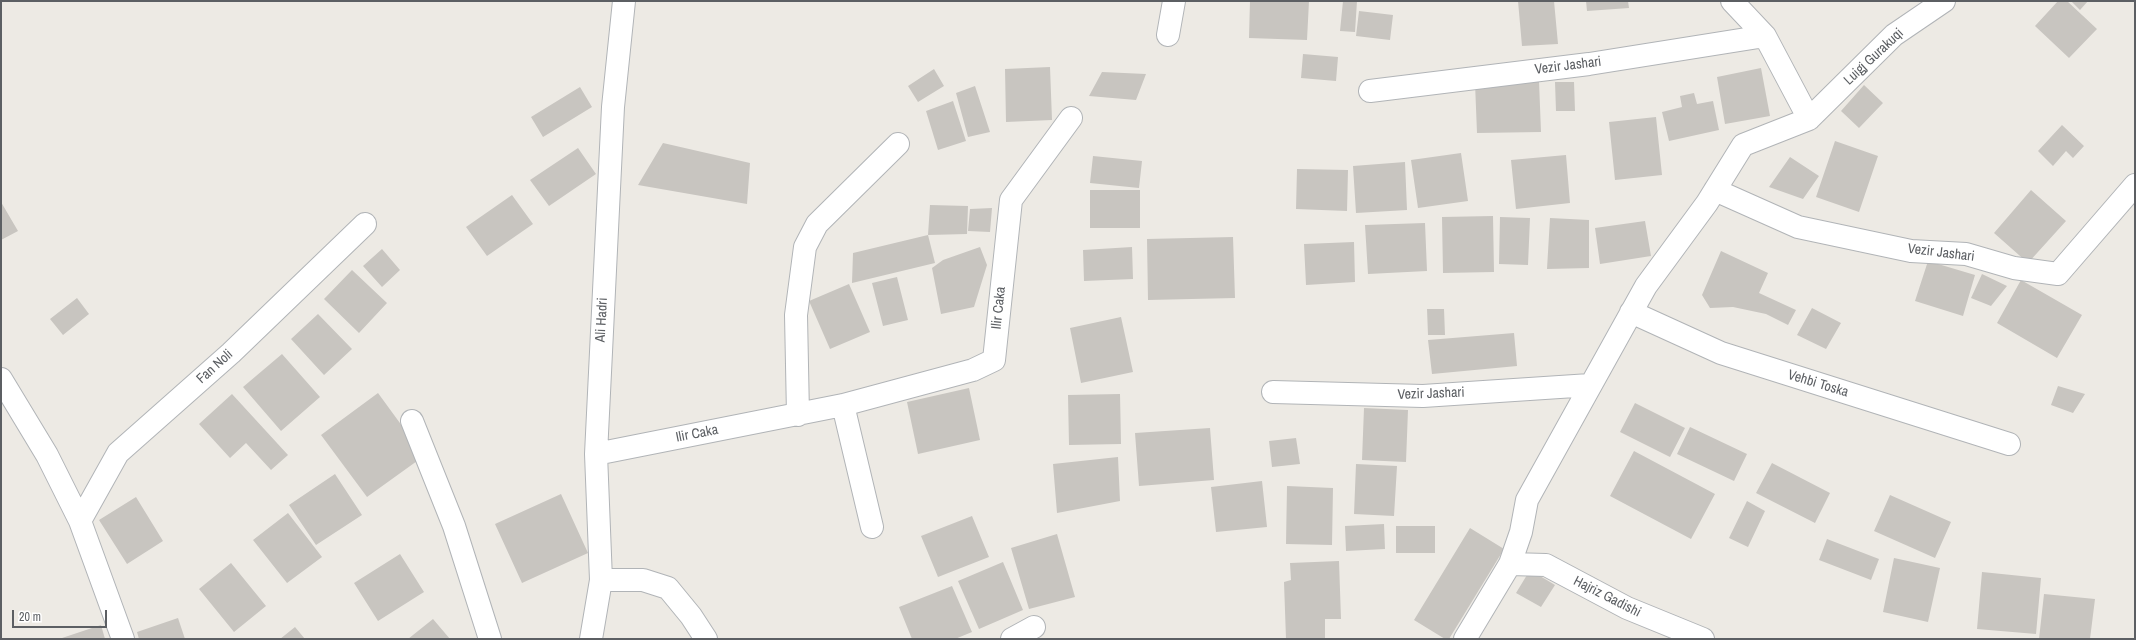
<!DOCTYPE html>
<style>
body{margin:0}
#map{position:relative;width:2136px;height:640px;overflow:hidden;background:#edeae4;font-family:"Archivo Narrow",sans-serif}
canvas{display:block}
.frame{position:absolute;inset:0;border:2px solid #5c5f63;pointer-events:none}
.scale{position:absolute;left:12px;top:610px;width:95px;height:18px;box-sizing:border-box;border:2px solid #5c5f63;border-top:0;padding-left:5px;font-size:12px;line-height:14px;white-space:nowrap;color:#5c5f63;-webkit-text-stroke:3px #fff;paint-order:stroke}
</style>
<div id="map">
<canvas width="2136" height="640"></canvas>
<div class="frame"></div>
<div class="scale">20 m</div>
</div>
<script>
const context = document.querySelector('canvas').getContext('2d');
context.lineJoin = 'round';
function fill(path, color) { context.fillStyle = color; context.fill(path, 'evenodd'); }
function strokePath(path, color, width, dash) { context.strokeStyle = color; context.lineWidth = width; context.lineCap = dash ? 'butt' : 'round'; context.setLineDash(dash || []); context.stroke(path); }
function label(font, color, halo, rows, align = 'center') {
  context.font = font + ' "Archivo Narrow",sans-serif'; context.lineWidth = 3.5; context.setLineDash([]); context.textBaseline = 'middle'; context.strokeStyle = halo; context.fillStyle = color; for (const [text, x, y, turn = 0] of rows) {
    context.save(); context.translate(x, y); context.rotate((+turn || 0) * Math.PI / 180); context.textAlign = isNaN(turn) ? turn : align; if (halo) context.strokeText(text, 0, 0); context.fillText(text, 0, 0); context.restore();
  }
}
const building = new Path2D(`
 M1250,1H1309L1307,40L1249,38Z
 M1343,1H1357L1355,32L1340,31Z
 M1518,1H1554L1558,44L1522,46Z
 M1586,1H1628L1629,8L1587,11Z
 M2058,1H2067L2097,29L2069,58L2035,26Z
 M2071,1H2088L2080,10Z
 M1359,11L1393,15L1390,40L1356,36Z
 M1303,54L1338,57L1336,81L1301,78Z
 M1050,67L1052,120L1006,122L1005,69Z
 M1761,68L1770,116L1725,124L1717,77Z
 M934,69L944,86L918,102L908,86Z
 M1102,72L1146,74L1136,100L1089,96Z
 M1539,81L1541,132L1477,133L1475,83Z
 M1555,82H1574L1575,111H1556Z
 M1864,85L1883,103L1859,128L1841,111Z
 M975,86L990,132L968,137L956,93Z
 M580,87L592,107L543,137L531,117Z
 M1694,93L1697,104L1713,101L1719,130L1669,141L1662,112L1682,107L1680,96Z
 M953,101L966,141L938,150L926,111Z
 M1656,117L1662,175L1615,180L1609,122Z
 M2062,125L2084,146L2073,158L2066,151L2053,166L2038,151Z
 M1835,141L1878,156L1859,212L1816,197Z
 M663,143L750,163L747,204L638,185Z
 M578,148L596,174L549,206L530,180Z
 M1461,153L1468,201L1418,208L1411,160Z
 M1566,155L1570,203L1516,209L1511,160Z
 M1093,156L1142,161L1139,188L1090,183Z
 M1790,157L1819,176L1803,199L1769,187Z
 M1405,162L1407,210L1356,213L1353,166Z
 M1297,169L1348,170L1347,211L1296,209Z
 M1090,190H1140V228H1090Z
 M2031,190L2066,221L2028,263L1994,233Z
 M512,195L533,224L487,256L466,227Z
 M1,202L18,231L1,240Z
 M930,205L968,206L967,234L928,235Z
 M992,208L990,232L968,231L970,209Z
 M1493,216L1494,272L1443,273L1442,217Z
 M1500,217L1530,218L1528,265L1499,264Z
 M1550,218L1589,220V268L1547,269Z
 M1645,221L1651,256L1600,264L1595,228Z
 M1425,223L1427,271L1368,274L1365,225Z
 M928,235L935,263L852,283L853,253Z
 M1233,237L1235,298L1148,300L1147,239Z
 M1354,242L1355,282L1306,285L1304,244Z
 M980,247L987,265L974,307L941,314L932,268L943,260Z
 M1132,247L1133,279L1084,281L1083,250Z
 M382,249L400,270L382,287L363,266Z
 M1721,251L1768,273L1759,293L1796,310L1788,325L1766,314L1733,307L1710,308L1702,295Z
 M1928,261L1975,275L1963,316L1915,301Z
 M352,270L387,303L359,333L324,299Z
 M1982,274L2007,286L1991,306L1971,298Z
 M897,277L908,320L883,326L872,283Z
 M2021,280L2082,315L2057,358L1997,323Z
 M849,284L870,332L830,349L809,301Z
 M77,298L89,314L63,335L50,319Z
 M1812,308L1841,323L1826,349L1797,335Z
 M1427,309H1444L1445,335H1428Z
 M318,314L352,349L324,375L291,339Z
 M1121,317L1133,372L1081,383L1070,328Z
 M1514,333L1517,366L1432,374L1428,340Z
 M282,354L320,397L281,431L243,387Z
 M2058,386L2085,394L2073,413L2051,405Z
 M969,388L980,440L918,454L907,402Z
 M378,393L424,456L367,497L321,435Z
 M232,394L288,455L271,470L246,443L230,458L199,424Z
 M1120,394L1121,444L1069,445L1068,395Z
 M1635,403L1685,428L1670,457L1620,432Z
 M1364,408L1408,410L1406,462L1362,460Z
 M1690,427L1747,454L1734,481L1677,454Z
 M1210,428L1214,480L1139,486L1135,433Z
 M1296,438L1300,464L1272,467L1269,441Z
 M1634,451L1715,494L1691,539L1610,496Z
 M1118,457L1120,501L1057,513L1053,464Z
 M1772,463L1830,493L1815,523L1756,493Z
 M1356,464L1397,466L1394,516L1354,514Z
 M335,474L362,515L316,545L289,505Z
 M1262,481L1267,527L1216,532L1211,487Z
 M1287,486L1333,488L1332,545L1286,544Z
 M561,494L588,553L522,583L495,524Z
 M1890,495L1951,522L1935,558L1874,531Z
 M136,497L163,541L127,564L99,520Z
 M1747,501L1765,511L1748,547L1729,538Z
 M288,513L322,557L287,583L253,540Z
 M972,516L989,557L938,577L921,536Z
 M1384,524L1385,549L1346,551L1345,526Z
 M1396,526H1435V553H1396Z
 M1470,528L1504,549L1449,639H1445L1414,620Z
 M1057,534L1075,597L1029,609L1011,548Z
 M1827,539L1879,559L1871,580L1819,560Z
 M400,554L424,592L378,621L354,583Z
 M1894,558L1940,568L1928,622L1883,612Z
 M1339,561L1341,619H1325V639H1286L1284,582L1291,580L1290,563Z
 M1003,562L1023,610L979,629L958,581Z
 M231,563L266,606L234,632L199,589Z
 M1530,570L1555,585L1541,607L1516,593Z
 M1982,572L2041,578L2036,634L1977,629Z
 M952,586L972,632L955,639H912L899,607Z
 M2044,594L2095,599L2090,639H2039Z
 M178,618L185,639H139L137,632Z
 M433,619L450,639H408Z
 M101,625L105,639H59Z
 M295,627L305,639H280Z`);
const street = new Path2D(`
 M1168,35L1174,1
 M1370,91L1589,64L1765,36
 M1809,119L1894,35L1944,1
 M1715,190L1798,227L1911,251L1966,254L2014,268L2058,274L2135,185
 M1631,312L1721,353L2009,444
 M1,379L47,455L80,521L123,639
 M1273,392L1423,396L1590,385
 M843,405L872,527
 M798,415L796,315L805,247L817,224L898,144
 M412,421L454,526L490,639
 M596,454L843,405L973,370L994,360L1011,200L1071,118
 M80,521L118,453L231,353L365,224
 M1510,564L1546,565L1627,608L1703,639
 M601,580H643L668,588L691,616L706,639
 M591,639L601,580L596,454L613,107L624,1
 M1012,639L1034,627
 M1465,639L1510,564L1521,532L1527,500L1646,286L1707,203L1743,145L1809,119L1765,36L1732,1`);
const streetNames = [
 ["Luigj Gurakuqi",1874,57,-43],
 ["Vezir Jashari",1568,66,-7],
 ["Vezir Jashari",1941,253,7],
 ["Ilir Caka",999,308,-84],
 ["Ali Hadri",602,320,-87],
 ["Fan Noli",215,367,-42],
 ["Vehbi Toska",1818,384,17],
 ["Vezir Jashari",1431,394,-2],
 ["Ilir Caka",697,434,-11],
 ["Hajriz Gadishi",1607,597,27]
];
fill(building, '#c8c5c0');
strokePath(street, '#b1b4b7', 24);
strokePath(street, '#fff', 22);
label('14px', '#5c5f63', '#fff', streetNames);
</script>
